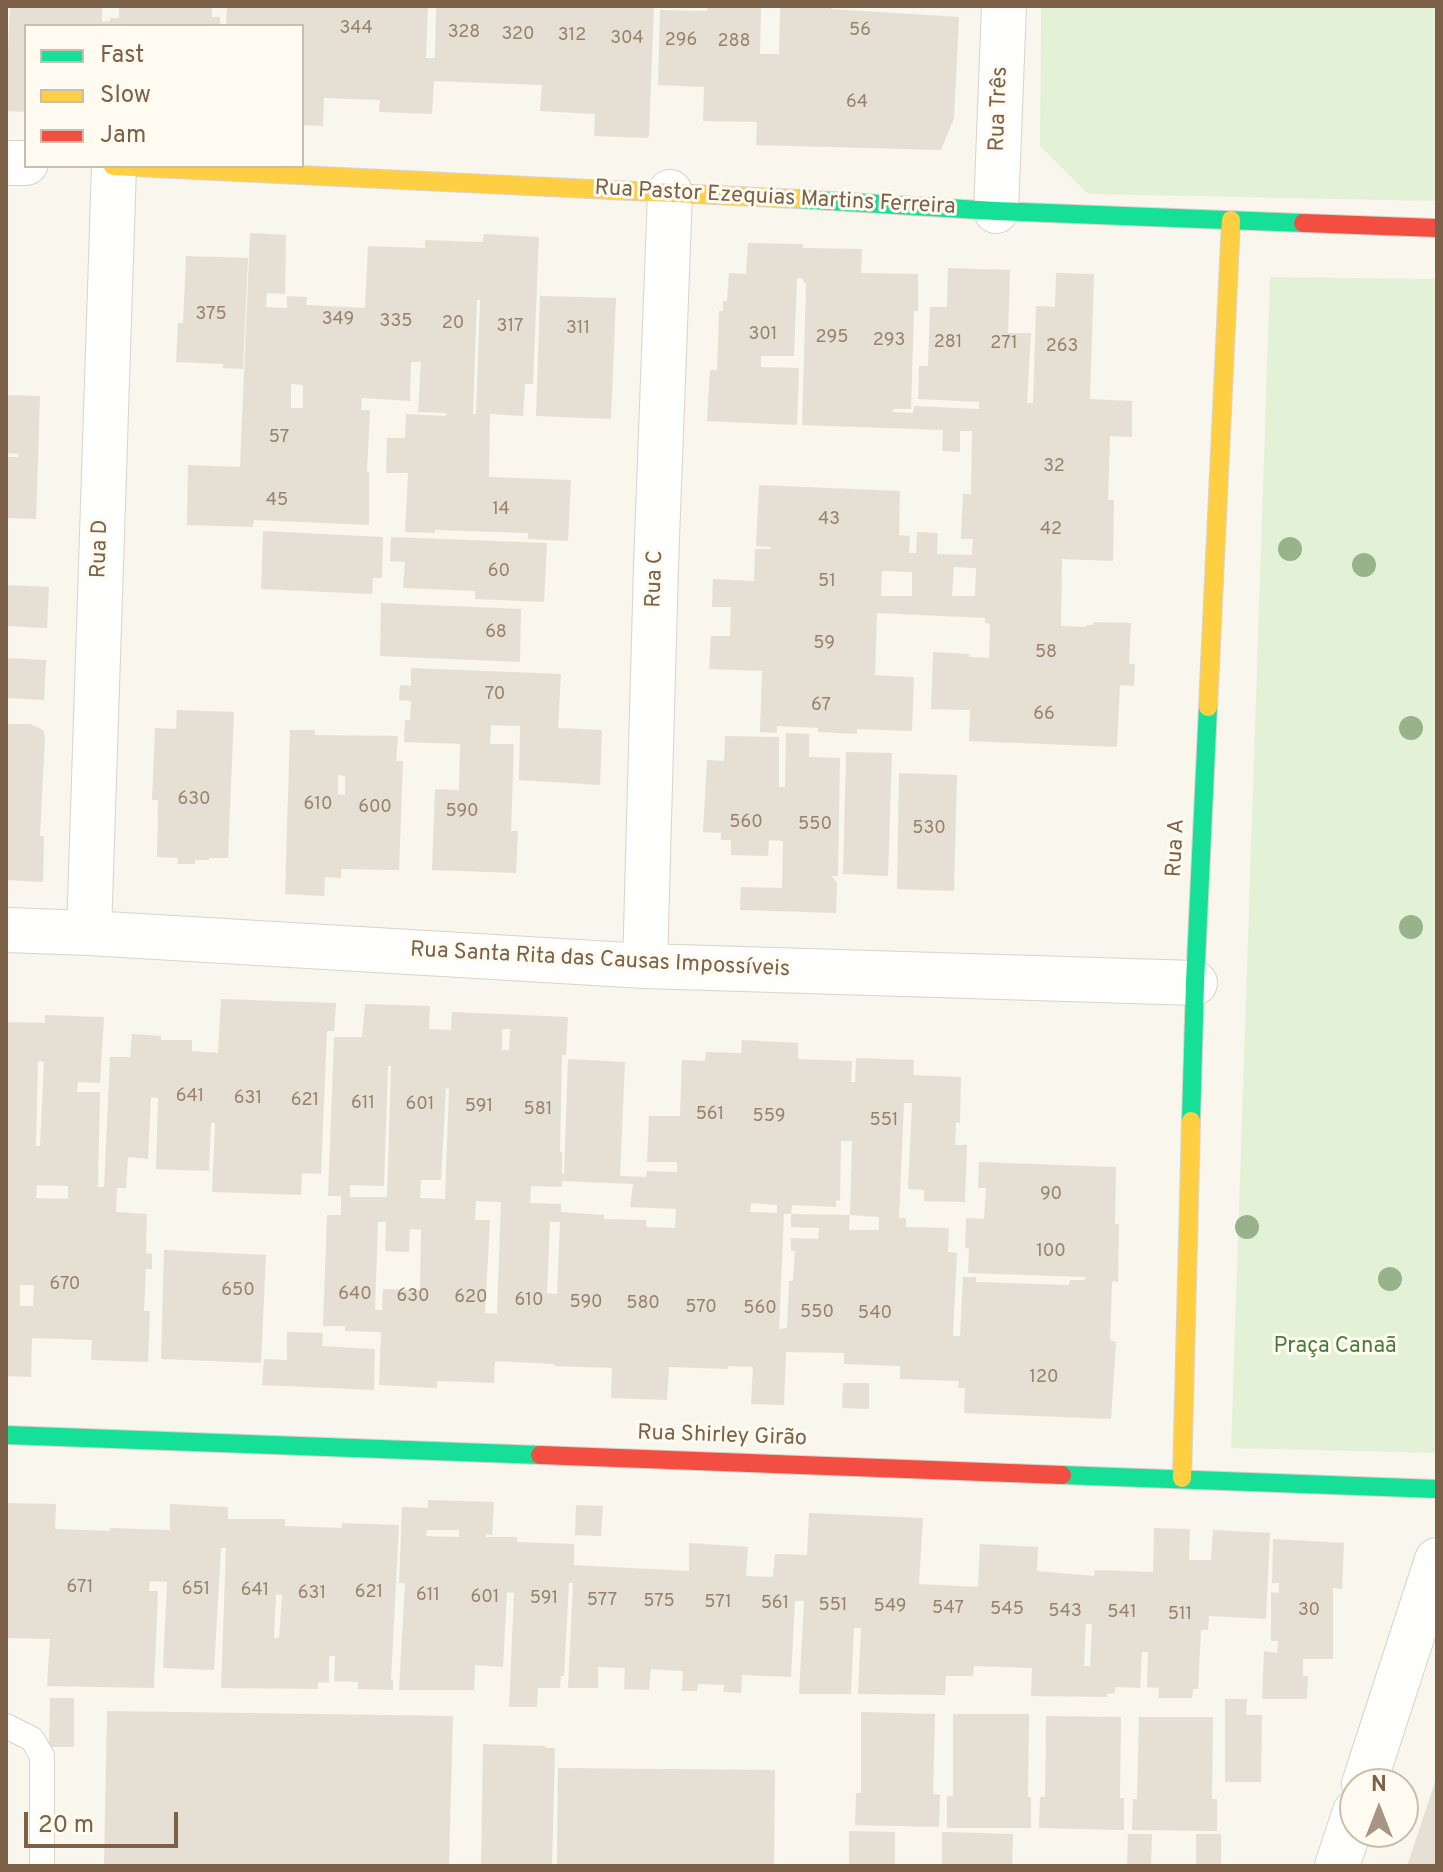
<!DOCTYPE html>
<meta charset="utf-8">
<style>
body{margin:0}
#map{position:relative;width:1443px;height:1872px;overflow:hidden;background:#f9f6ed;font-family:Overpass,sans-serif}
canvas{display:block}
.frame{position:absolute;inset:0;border:8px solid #7c6048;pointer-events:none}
.legend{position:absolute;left:24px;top:24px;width:280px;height:144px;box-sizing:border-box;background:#fffbf0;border:2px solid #cbbdad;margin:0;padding:10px 14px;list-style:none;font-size:24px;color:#7c6048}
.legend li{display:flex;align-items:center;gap:16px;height:40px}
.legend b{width:40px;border:2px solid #cbbdad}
.north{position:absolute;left:1339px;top:1768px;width:80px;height:80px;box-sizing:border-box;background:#fffbf0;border:2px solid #cbbdad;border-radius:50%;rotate:0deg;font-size:22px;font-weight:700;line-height:32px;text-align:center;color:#7c6048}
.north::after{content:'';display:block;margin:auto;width:28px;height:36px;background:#a89482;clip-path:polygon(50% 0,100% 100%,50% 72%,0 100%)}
.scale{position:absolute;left:24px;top:1812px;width:154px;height:36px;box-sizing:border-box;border:4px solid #7c6048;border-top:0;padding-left:10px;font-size:24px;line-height:28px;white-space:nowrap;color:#7c6048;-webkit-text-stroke:6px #fffbf0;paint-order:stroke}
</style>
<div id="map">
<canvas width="1443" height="1872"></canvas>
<div class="frame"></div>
<ul class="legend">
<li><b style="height:10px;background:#16e098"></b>Fast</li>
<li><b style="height:10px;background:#ffcf43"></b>Slow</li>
<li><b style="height:10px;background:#f24e42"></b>Jam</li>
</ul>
<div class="north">N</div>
<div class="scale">20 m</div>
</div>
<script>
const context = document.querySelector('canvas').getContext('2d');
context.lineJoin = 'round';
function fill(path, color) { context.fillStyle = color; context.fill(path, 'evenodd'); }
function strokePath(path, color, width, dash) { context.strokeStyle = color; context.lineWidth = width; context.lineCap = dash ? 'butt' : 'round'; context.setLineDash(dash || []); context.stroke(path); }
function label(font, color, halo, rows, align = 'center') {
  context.font = font + ' Overpass,sans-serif'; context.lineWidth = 6; context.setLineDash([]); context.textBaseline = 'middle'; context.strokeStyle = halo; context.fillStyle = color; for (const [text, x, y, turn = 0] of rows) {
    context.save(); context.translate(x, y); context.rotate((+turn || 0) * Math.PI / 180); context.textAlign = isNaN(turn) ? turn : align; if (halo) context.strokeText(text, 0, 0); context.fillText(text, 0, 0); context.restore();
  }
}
const green = new Path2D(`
 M1041,6H1437V201L1088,194L1040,146Z
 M1270,277L1437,279V1453L1231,1448Z`);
const building = new Path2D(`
 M10,6H102V22L110,21V18H119V6H212V17H220V26H26V112L6,111V71H7Z
 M227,6H428L426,58H435L436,6H654L649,136L648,138L594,136L595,114L540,111L542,85L434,81L432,114L379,112L380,100L324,98L323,126L302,125V26H226Z
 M707,6H761L760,54H779L780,6H831V9L959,17L954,118L941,150L756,145L757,122L703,121L704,87L658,85L660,10L707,11Z
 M250,233L286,235L285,294L267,293L266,307L287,308V296L307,297L306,305L365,308L368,246L425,248V240L483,242L484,234L539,237L533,384H525L523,416L490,414L489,477L571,480L568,541L528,539V533L435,530V533L405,532L408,473H386L387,438H405L406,414L446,416V413L418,412L421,362H411L410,401L362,398L361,410H370L367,472H369V525L254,520L253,527L187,525L188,465L240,467ZM477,300H480L476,414H473ZM291,384L303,385V408H291Z
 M748,243L803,244V248L862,249L861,273L918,274V311H914L911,409H893V412L913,413L914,406L979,409V402L918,399L919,366H928L930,307H947L948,268L1010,270L1008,333H1031L1027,403H1033L1036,306L1055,307L1056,273L1094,274L1090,399L1132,401V437L1110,436L1108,500H1114L1113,561L1062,559L1061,626L1086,627V625H1093L1094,622L1131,623L1129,664H1135L1134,686L1120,685L1117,747L969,741L970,710L931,709L933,652L969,654V657L989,658L990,624L985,623V618L877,613L875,675L914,677L912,731L857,729V734L818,732V728L777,726V733L760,732L762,671L709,669L711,636H730L731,607H712L713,579L754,581L755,549H770V547L756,546L759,485L900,491L899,535L910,536L909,553H916L917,532L938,533L937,554L972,555L973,539H961L963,494H971L972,431H960V452L942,451L943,430L802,425L806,283L803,282V279L797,278L794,356H761V367L799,368L797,425L707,421L710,370H717L719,311H723V301H727L729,273L746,274ZM954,567L976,568L975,596H952ZM882,571L912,572V596H881Z
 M186,256L248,258L243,369L223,368V364L176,362L178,323H183Z
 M540,296L616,298L611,419L536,416Z
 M6,395L40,396L36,519L6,518V457H18V454L6,453Z
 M263,531L383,537L382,578H373L372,594L261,589Z
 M391,537L547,543L544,602L475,599V591L403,588L405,562L390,561Z
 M6,585L49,587L47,628L6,626Z
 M381,603L521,609L520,662L380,656Z
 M6,658L46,660L44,700L6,698Z
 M411,668L561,674L558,728L602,730L600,785L519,780L520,726L491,725L490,744H514L511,831H518L516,873L432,870L435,789L459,790L460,744L404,742L405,720H410L411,701L399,700L400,685L411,686Z
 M177,710L234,712L228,858H209V860H195V864H177L178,858L157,857L158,800H152L155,728L176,729Z
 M6,724H30L43,730L45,736L40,836H44L43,882L6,880Z
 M290,730H315V735L398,736L396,761H403L399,870L341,869V878L325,877L324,896L285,894ZM338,775L345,776V795L338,794Z
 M786,733L809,734V757L840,758L838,876H831L837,882L836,913L740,910L741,887L782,888L783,841L769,840L768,856L731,855V840H721V833L703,832L707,760L724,761L725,736L779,737V787H785Z
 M846,752L892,753L888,876L843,874Z
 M899,773L957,775L954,891L897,889Z
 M221,999L336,1003L334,1031H327L321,1174L302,1173L301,1195L212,1192L215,1123H211L209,1171L156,1169L158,1098L151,1097L148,1159L128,1157L126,1188H117L116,1212L147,1214L146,1253L152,1254V1269H146L144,1311H150L148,1362L91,1360L92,1340L32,1338L31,1377L6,1376V1022L45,1023V1015L104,1017L100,1083L78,1082L77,1092H100L98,1187H104L110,1057H130L132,1034L161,1036V1040H192V1051L218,1053ZM38,1061L44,1062L40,1146H36ZM37,1185L68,1186V1199L36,1198ZM20,1285H34L33,1306H20Z
 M365,1004L430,1006L429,1029L451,1030L452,1012L568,1017L566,1055H562L560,1152L562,1151V1173L564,1174L568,1059L625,1062L620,1176L646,1177L647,1171L677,1172V1162H647L649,1116H680L682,1060L705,1061L706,1052L741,1053L742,1040L798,1043V1059L852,1061L851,1082H855L856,1058L914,1060L913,1075L961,1077L960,1123L956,1122L955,1145H967L965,1202L924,1201V1190L908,1189L912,1103H904L899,1218H906V1227L949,1228L948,1252L957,1253L953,1336H960L963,1277H976V1282L1069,1285L1070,1280H1085V1277L968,1273L969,1249L965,1248L966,1218L984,1219L986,1188H978L979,1162L1116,1167L1115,1224H1119L1118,1282L1113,1281L1112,1283L1110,1340L1116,1342L1111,1419L964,1413L965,1388H958L959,1381L900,1379V1366L844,1364V1353L786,1352L784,1405L751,1404L753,1367L728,1366V1369L669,1367L667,1400L611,1398L612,1368L554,1366L555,1364L495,1361L494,1383L437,1381V1388L379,1385L381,1332L345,1331V1326H323L327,1215H341V1196H328L334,1037H362ZM502,1029H510L509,1050H502ZM388,1066H391L387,1197H350V1185L384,1186ZM446,1088L449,1089L445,1199L420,1198L421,1180H441ZM841,1141H852L850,1215L879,1217V1230H849L850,1215L791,1214L792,1205L836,1207V1200L840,1201ZM562,1181L633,1184L630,1207L676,1209L675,1228L646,1227V1220L604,1219V1215L561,1212V1204L530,1203L531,1186L562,1187ZM476,1201L501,1202L497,1314L485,1313L490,1220H475ZM751,1203L777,1205V1213L750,1212ZM784,1214H791V1227L819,1228L818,1239L791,1238V1251H795L793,1281H789L787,1328L779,1329ZM378,1222H386L385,1251L409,1252L410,1229L421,1230L420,1290L383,1289L382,1310H375ZM550,1222H560L557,1294L547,1293Z
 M164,1250L266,1255L261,1363L161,1359Z
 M287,1332L323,1333L322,1346L375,1349L374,1390L262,1385L264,1359L287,1360Z
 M843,1383H869V1409L842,1408Z
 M428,1500L494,1502L492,1535L486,1534V1537H517V1542L574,1544V1565L689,1571V1543L748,1547L746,1576L773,1577L775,1554L807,1555L809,1513L923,1518L919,1584L978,1587L980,1544L1038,1547L1037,1571L1094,1576L1095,1570L1153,1572L1154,1528L1190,1529L1189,1560H1211L1213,1530L1270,1533L1266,1619L1209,1616L1208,1630H1201L1198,1689H1193L1192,1698H1158L1159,1688L1147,1687L1148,1652H1142L1140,1688L1115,1687V1693L1107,1694V1697L1031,1696L1032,1668L974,1666L973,1676H946L945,1695L858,1694L861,1628H854L851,1694H799L804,1601H795L791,1677L742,1675L741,1693L723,1692L724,1685L698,1684L697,1691H682L683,1671L651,1669L649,1690L624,1689L625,1668L598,1667V1688H568L573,1583H569L564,1676H561L560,1688H538L537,1707H509L514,1593L507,1592L503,1667L475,1665L474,1690H399L405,1583H399L402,1507L428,1508ZM427,1530H459V1537L426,1536ZM1086,1624H1092L1090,1666H1084Z
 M6,1503L56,1504L55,1529L110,1531V1528L170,1530V1504L228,1507V1519H285V1526L342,1528V1523L399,1525L391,1680H393V1690L358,1689V1682L334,1681L335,1656H329V1683L318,1682V1689L221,1688L226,1548H221L214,1670L163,1668L167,1582L150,1581L149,1591H158L154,1688L47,1686L50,1639L6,1638ZM276,1594L282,1595L279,1638H274Z
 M576,1505L603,1506L601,1536L575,1535Z
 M1273,1539L1344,1543L1342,1589L1333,1588V1659H1303V1676H1308L1307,1699H1262L1264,1651L1277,1653L1278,1641H1271V1592L1279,1593V1583H1272Z
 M50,1698H74V1747H49Z
 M1225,1699H1247L1246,1715H1262L1261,1782H1225Z
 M107,1711L453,1716L449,1866H104Z
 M861,1712L935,1714L933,1794L940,1795L939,1827L855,1825L856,1793H861Z
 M953,1714H1029L1028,1797H1031V1828H947V1796H953Z
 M1046,1716L1121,1717L1120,1798H1124V1830L1039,1828L1040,1797H1045Z
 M1139,1717H1213L1212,1799H1217V1831L1132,1830L1133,1799H1137Z
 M483,1744L546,1746L545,1748H555L552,1866H481Z
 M558,1768L775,1770L774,1866H557Z
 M1437,1779V1866H1407L1436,1779Z
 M849,1831L895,1832V1865H849Z
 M942,1832L1013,1834L1012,1866L942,1865Z
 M1128,1834H1152L1151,1866H1127Z
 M1196,1834H1221V1866H1196Z`);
const lane = new Path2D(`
 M6,1726L32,1739L42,1756V1866`);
const street = new Path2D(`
 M6,163H26
 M996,211L1004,6
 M6,930L89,933L645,966L1195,983
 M89,933L114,166
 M645,966L656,566L670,192
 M1364,1784L1437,1560
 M1337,1866L1355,1812`);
const fast = new Path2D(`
 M798,199L996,211L1303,223
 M1191,1121L1195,983L1208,707
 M6,1435L540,1455
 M1062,1475L1437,1489`);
const slow = new Path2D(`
 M113,166L798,199
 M1208,707L1231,220
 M1182,1478L1191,1121`);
const jam = new Path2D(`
 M1303,223L1437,228
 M540,1455L1062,1475`);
const trees = [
 [1290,549],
 [1364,565],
 [1411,728],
 [1411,927],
 [1247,1227],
 [1390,1279]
];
const numberNames = [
 ["344",356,29],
 ["56",860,31],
 ["328",464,33],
 ["320",518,35],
 ["312",572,36],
 ["304",627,39],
 ["296",681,41],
 ["288",734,42],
 ["64",857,103],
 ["375",211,315],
 ["349",338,320],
 ["335",396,322],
 ["20",453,324],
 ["317",510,327],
 ["311",578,329],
 ["301",763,335],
 ["295",832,338],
 ["293",889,341],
 ["281",948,343],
 ["271",1004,344],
 ["263",1062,347],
 ["57",279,438],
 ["32",1054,467],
 ["45",277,501],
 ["14",501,510],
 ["43",829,520],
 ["42",1051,530],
 ["60",499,572],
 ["51",827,582],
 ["68",496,633],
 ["59",824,644],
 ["58",1046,653],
 ["70",495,695],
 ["67",821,706],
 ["66",1044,715],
 ["630",194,800],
 ["610",318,805],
 ["600",375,808],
 ["590",462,812],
 ["560",746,823],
 ["550",815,825],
 ["530",929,829],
 ["641",190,1097],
 ["631",248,1099],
 ["621",305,1101],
 ["611",363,1104],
 ["601",420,1105],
 ["591",479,1107],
 ["581",538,1110],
 ["561",710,1115],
 ["559",769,1117],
 ["551",884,1121],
 ["90",1051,1195],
 ["100",1051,1252],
 ["670",65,1285],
 ["650",238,1291],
 ["640",355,1295],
 ["630",413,1297],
 ["620",471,1298],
 ["610",529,1301],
 ["590",586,1303],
 ["580",643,1304],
 ["570",701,1308],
 ["560",760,1309],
 ["550",817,1313],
 ["540",875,1314],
 ["120",1044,1378],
 ["671",80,1588],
 ["651",196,1590],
 ["641",255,1591],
 ["621",369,1593],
 ["631",312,1594],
 ["611",428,1596],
 ["601",485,1598],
 ["591",544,1599],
 ["577",602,1601],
 ["575",659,1602],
 ["571",718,1603],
 ["561",775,1604],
 ["551",833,1606],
 ["549",890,1607],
 ["547",948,1609],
 ["545",1007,1610],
 ["30",1309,1611],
 ["543",1065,1612],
 ["541",1122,1613],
 ["511",1180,1615]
];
const streetNames = [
 ["Rua Três",1000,109,-88],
 ["Rua Pastor Ezequias Martins Ferreira",775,199,3],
 ["Rua D",101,549,-88],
 ["Rua C",656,579,-88],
 ["Rua A",1177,848,-87],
 ["Rua Santa Rita das Causas Impossíveis",600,961,3],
 ["Rua Shirley Girão",722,1437,2]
];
const parkNames = [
 ["Praça Canaã",1335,1348]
];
fill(green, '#e3f2d6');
fill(building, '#e6dfd3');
strokePath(lane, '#d9d3cb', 26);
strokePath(street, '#d9d3cb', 46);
strokePath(fast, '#dad3cb', 20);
strokePath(slow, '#dad3cb', 20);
strokePath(jam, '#dad3cb', 20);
strokePath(lane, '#fefefc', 24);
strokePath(street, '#fefefc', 44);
strokePath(fast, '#16e098', 18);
strokePath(slow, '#ffcf43', 18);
strokePath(jam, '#f24e42', 18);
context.fillStyle = '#98b38c';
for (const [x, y] of trees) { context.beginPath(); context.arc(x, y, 12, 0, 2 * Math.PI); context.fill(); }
label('18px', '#98826d', null, numberNames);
label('22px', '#7c6048', '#fffbf0', streetNames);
label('22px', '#487c3c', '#fffbf0', parkNames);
</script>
